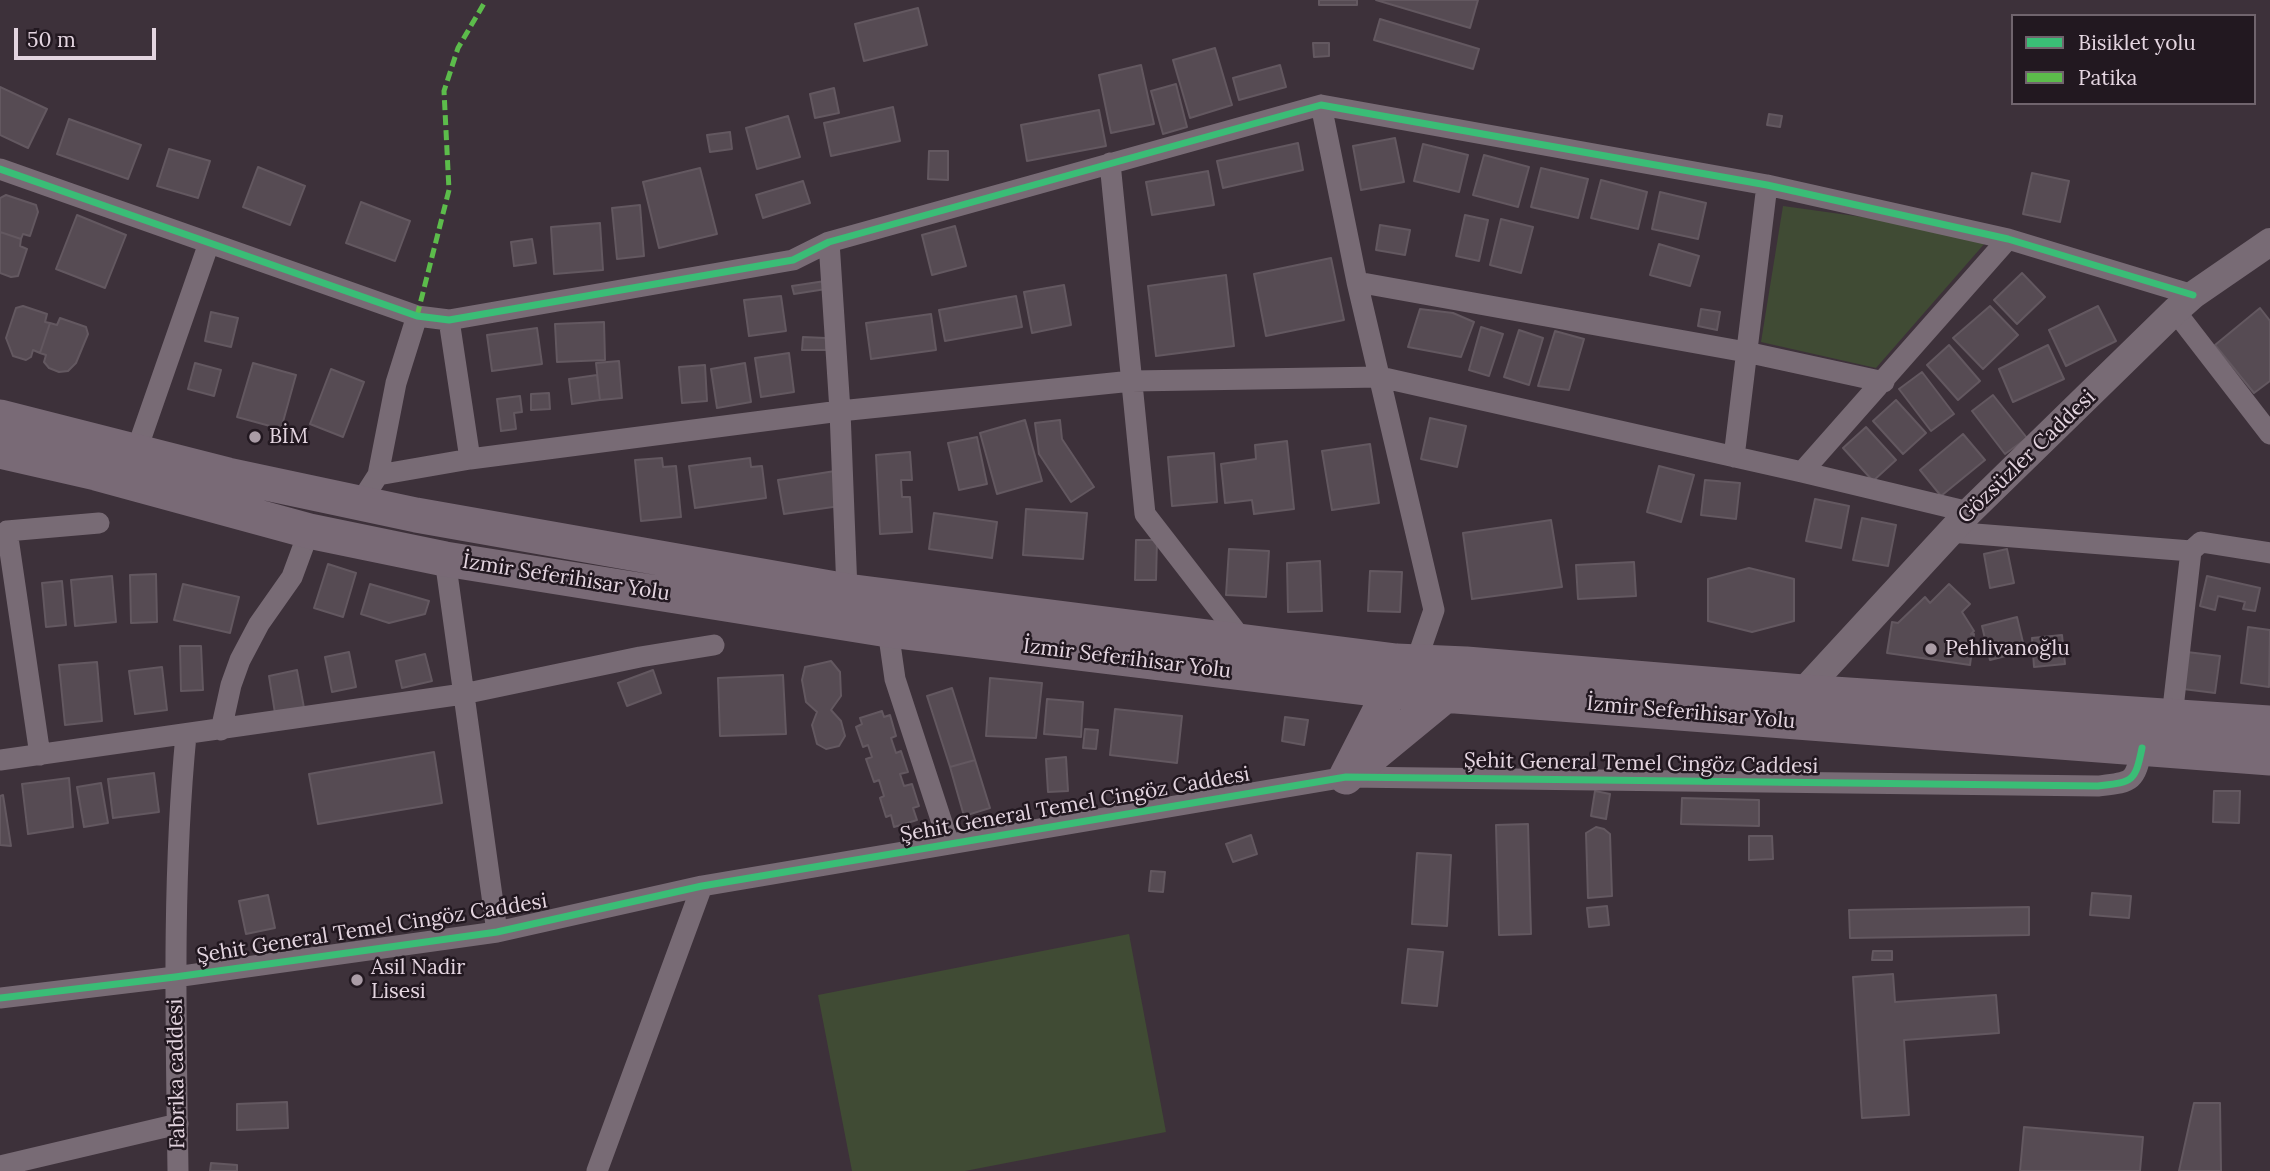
<!DOCTYPE html>
<meta charset="utf-8">
<style>
body{margin:0}
#map{position:relative;width:2270px;height:1171px;overflow:hidden;background:#3d313a;font-family:Lora,serif}
canvas{display:block}
.legend{position:absolute;left:2011px;top:14px;width:245px;height:91px;box-sizing:border-box;background:#221820;border:2px solid #70646d;margin:0;padding:9px 12px;list-style:none;font-size:21px;color:#e4d5e0}
.legend li{display:flex;align-items:center;gap:14px;height:35px}
.legend b{width:35px;border:2px solid #70646d}
.scale{position:absolute;left:14px;top:28px;width:142px;height:32px;box-sizing:border-box;border:4px solid #e4d5e0;border-top:0;padding-left:9px;font-size:21px;line-height:24px;white-space:nowrap;color:#e4d5e0;-webkit-text-stroke:5px #221820;paint-order:stroke}
</style>
<div id="map">
<canvas width="2270" height="1171"></canvas>
<ul class="legend">
<li><b style="height:9px;background:#3abd76"></b>Bisiklet yolu</li>
<li><b style="height:9px;background:#5cbc4b"></b>Patika</li>
</ul>
<div class="scale">50 m</div>
</div>
<script>
const context = document.querySelector('canvas').getContext('2d');
context.lineJoin = 'round';
function fill(path, color) { context.fillStyle = color; context.fill(path, 'evenodd'); }
function strokePath(path, color, width, dash) { context.strokeStyle = color; context.lineWidth = width; context.lineCap = dash ? 'butt' : 'round'; context.setLineDash(dash || []); context.stroke(path); }
function label(font, color, halo, rows, align = 'center') {
  context.font = font + ' Lora,serif'; context.lineWidth = 5; context.setLineDash([]); context.textBaseline = 'middle'; context.strokeStyle = halo; context.fillStyle = color; for (const [text, x, y, turn = 0] of rows) {
    context.save(); context.translate(x, y); context.rotate((+turn || 0) * Math.PI / 180); context.textAlign = isNaN(turn) ? turn : align; if (halo) context.strokeText(text, 0, 0); context.fillText(text, 0, 0); context.restore();
  }
}
const green = new Path2D(`
 M1783,206L1992,235L1876,368L1761,342Z
 M1129,934L1166,1132L965,1171H852L818,995Z`);
const building = new Path2D(`
 M1319,0H1357V5H1319Z
 M1376,0H1478L1470,28Z
 M918,8L927,45L864,61L855,24Z
 M1380,19L1479,49L1473,69L1374,40Z
 M1313,43H1329V56L1314,57Z
 M1215,48L1232,105L1190,118L1173,60Z
 M1141,65L1154,124L1111,133L1099,75Z
 M1280,65L1286,87L1239,100L1233,78Z
 M1176,84L1187,127L1163,134L1151,91Z
 M0,87L47,109L28,148L0,135Z
 M834,88L839,113L815,118L810,94Z
 M893,107L900,141L831,156L824,123Z
 M1099,110L1106,146L1027,161L1021,125Z
 M1769,114L1782,116L1780,127L1767,125Z
 M788,116L800,157L757,169L746,128Z
 M69,119L141,145L128,179L57,154Z
 M730,132L732,149L710,152L707,135Z
 M1395,138L1404,182L1361,190L1353,146Z
 M1298,143L1303,170L1223,188L1217,161Z
 M1423,144L1468,155L1459,192L1414,181Z
 M169,149L210,161L198,198L157,186Z
 M929,151H948V180L928,179Z
 M1484,155L1529,167L1518,207L1473,195Z
 M258,167L305,186L290,225L243,207Z
 M700,168L717,234L659,248L643,182Z
 M1541,168L1588,179L1578,218L1531,207Z
 M1208,171L1214,205L1152,215L1146,182Z
 M2032,173L2069,181L2060,222L2023,214Z
 M1601,180L1647,192L1638,229L1591,218Z
 M803,181L810,203L763,218L756,195Z
 M1660,192L1706,203L1698,239L1652,229Z
 M6,195L36,205L38,212L30,236L23,234L21,239L0,232V198Z
 M361,202L410,221L395,261L346,243Z
 M640,205L644,256L617,259L612,208Z
 M77,215L126,235L105,288L56,269Z
 M1465,215L1488,220L1479,261L1456,256Z
 M1501,219L1533,227L1521,273L1490,265Z
 M600,223L603,270L554,274L551,227Z
 M1380,225L1410,230L1405,255L1376,250Z
 M955,226L966,266L932,275L922,235Z
 M0,232L21,239L20,246L27,249L18,276L11,277L0,273Z
 M532,239L536,263L514,266L511,242Z
 M1659,244L1699,256L1690,286L1650,275Z
 M1331,258L1344,320L1266,336L1254,274Z
 M2022,273L2045,297L2017,324L1994,300Z
 M1226,275L1234,346L1156,356L1148,286Z
 M825,281L826,289L794,294L792,286Z
 M1064,285L1071,325L1032,333L1024,292Z
 M781,296L786,331L749,336L744,300Z
 M1016,296L1022,327L945,341L939,310Z
 M23,306L47,314L45,322L50,323L40,353L33,350L31,357L26,360L13,356L6,338L16,308Z
 M1990,306L2018,335L1983,369L1953,338Z
 M2098,306L2116,341L2066,366L2049,330Z
 M2260,308L2270,321V381L2254,393L2215,345Z
 M1420,309L1453,313L1474,322L1461,357L1408,347Z
 M1701,309L1720,312L1717,330L1698,326Z
 M211,312L238,318L231,347L205,341Z
 M931,314L936,350L871,359L866,323Z
 M60,318L86,327L88,334L76,363L68,371L59,372L49,368L44,362L46,355L40,353L50,323L57,325Z
 M604,322L605,360L557,362L555,324Z
 M1481,327L1503,334L1489,376L1469,370Z
 M537,328L542,364L492,371L487,335Z
 M1519,330L1543,338L1529,385L1504,377Z
 M1555,331L1584,339L1569,390L1538,386Z
 M803,337L826,338V350H802Z
 M1949,345L1980,381L1958,400L1927,365Z
 M2048,345L2064,379L2013,402L1999,369Z
 M789,353L794,392L761,397L755,358Z
 M619,361L622,398L600,400L596,363Z
 M195,363L221,370L214,396L188,389Z
 M253,363L296,375L281,429L237,417Z
 M745,363L751,402L717,408L711,369Z
 M705,365L707,401L682,403L679,367Z
 M331,369L364,382L343,437L310,424Z
 M1922,372L1954,414L1931,431L1899,389Z
 M597,375L600,400L572,404L569,379Z
 M549,393L550,409L531,410V394Z
 M1993,395L2027,438L2005,454L1972,411Z
 M520,396L522,412L514,413L516,429L501,431L497,399Z
 M1896,400L1926,433L1903,454L1873,421Z
 M1430,418L1466,426L1457,467L1421,459Z
 M1025,420L1042,481L997,494L980,433Z
 M1060,420L1062,439L1094,487L1071,502L1039,454L1035,423Z
 M1866,427L1896,460L1873,481L1843,448Z
 M1963,434L1985,460L1941,496L1920,470Z
 M977,437L987,484L959,490L948,443Z
 M1287,441L1294,509L1254,514L1252,500L1225,503L1221,464L1256,459L1255,445Z
 M1370,444L1379,503L1332,510L1322,451Z
 M910,452L912,480H901L902,497H910L912,532L880,534L876,455Z
 M1214,453L1217,502L1172,506L1168,457Z
 M662,458L663,467L676,466L681,517L641,521L635,460Z
 M750,458L751,467L762,466L766,498L695,508L689,466Z
 M1659,466L1694,475L1681,522L1647,512Z
 M835,471L840,506L784,514L778,480Z
 M1705,480L1740,483L1736,519L1701,515Z
 M1815,499L1849,506L1841,548L1806,541Z
 M1026,509L1087,513L1083,559L1023,555Z
 M934,513L997,522L992,558L929,549Z
 M1862,518L1896,525L1888,566L1853,560Z
 M1551,520L1562,587L1472,599L1463,533Z
 M1136,540H1157L1156,580H1135Z
 M1229,549L1269,551L1266,597L1226,595Z
 M2007,549L2014,583L1990,588L1984,554Z
 M1320,561L1322,611L1288,612L1287,563Z
 M1634,562L1636,596L1578,599L1576,565Z
 M328,564L356,573L343,617L314,608Z
 M1749,568L1794,579V621L1752,632L1708,621V579Z
 M1370,571L1402,572L1400,612L1368,611Z
 M156,574L157,622L131,623L130,575Z
 M112,576L116,622L75,626L71,580Z
 M2207,576L2260,588L2255,611L2243,609L2245,602L2218,596L2215,610L2200,606Z
 M62,581L66,625L46,627L42,583Z
 M183,584L239,597L230,633L174,620Z
 M370,584L429,601L425,614L389,623L361,614Z
 M1949,584L1970,604L1962,612L1974,631L1971,634H1974L1970,665L1887,653L1892,622L1898,623L1925,597L1930,603Z
 M2017,617L2025,651L1990,660L1982,626Z
 M2248,627L2270,630L2269,687L2241,683Z
 M2062,635L2065,664L2034,667L2032,638Z
 M180,646H201L203,690L181,691Z
 M349,652L356,687L332,692L325,657Z
 M2187,652L2220,656L2215,693L2183,689Z
 M425,654L432,681L402,688L396,661Z
 M831,661L840,672L841,696L831,710L841,721L845,736L839,746L826,749L817,744L812,725L817,712L806,702L802,680L805,667Z
 M97,662L102,721L65,725L59,665Z
 M162,667L167,710L135,714L129,671Z
 M297,670L304,708L275,713L269,676Z
 M653,670L661,693L627,706L618,683Z
 M783,675L786,734L720,736L718,678Z
 M990,678L1042,683L1036,738L986,736Z
 M952,688L975,760L950,767L927,696Z
 M1047,699L1083,702L1081,737L1044,734Z
 M1115,709L1182,716L1177,763L1110,755Z
 M882,711L884,717L890,715L896,736L891,738L896,753L901,751L908,772L900,774L904,786L912,784L919,806L913,808L917,820L894,827L891,815L886,817L880,798L884,796L879,780L874,782L866,759L872,757L868,745L863,747L856,727L862,724L860,718Z
 M1285,717L1308,720L1304,745L1282,741Z
 M1085,729L1098,730L1096,749L1083,748Z
 M434,752L442,803L318,824L309,774Z
 M1066,757L1068,791L1048,792L1046,759Z
 M975,760L990,808L964,816L950,767Z
 M154,773L159,812L113,818L108,779Z
 M69,778L73,827L28,834L22,784Z
 M101,783L108,823L84,827L77,787Z
 M1595,791L1610,794L1606,819L1591,816Z
 M2214,791H2240L2239,823L2213,822Z
 M3,795L11,846L0,845V796Z
 M1682,798L1759,800V826L1681,824Z
 M1528,824L1531,934L1499,935L1496,825Z
 M1596,827L1604,829L1610,834L1612,896L1588,898L1586,833Z
 M1251,835L1257,854L1233,862L1226,844Z
 M1749,836H1772L1773,859L1749,860Z
 M1417,853L1451,855L1447,926L1412,924Z
 M1151,871L1165,872L1163,892L1149,891Z
 M2092,893L2131,896L2129,918L2090,915Z
 M268,895L275,928L246,934L239,901Z
 M1607,906L1609,925L1589,927L1587,908Z
 M2029,907V935L1850,938L1849,910Z
 M1408,949L1443,952L1437,1006L1402,1003Z
 M1873,951H1892V960H1872Z
 M1893,974L1895,1002L1996,995L1999,1033L1904,1040L1909,1115L1862,1118L1853,977Z
 M287,1102L288,1128L237,1130V1104Z
 M2194,1103H2220L2221,1171H2179Z
 M2024,1127L2143,1137L2140,1171H2020Z
 M211,1163L237,1165V1171H210Z`);
const minor = new Path2D(`
 M1321,105L1357,282L1434,610L1416,662
 M1110,163L1145,514L1244,642
 M0,169L417,316L449,320L793,260L829,242L1321,105L1767,185L2008,239L2193,295
 M829,242L840,411L847,591
 M1357,282L1746,352L1884,382
 M2175,311L2270,434
 M136,452L209,243
 M1734,457L1767,185
 M470,459L840,411L1132,381L1380,377L1802,472L1969,512
 M1802,472L2008,239
 M378,475L396,383L417,316
 M360,503L378,475L470,459L449,320
 M1950,532L2191,551L2201,542L2270,553
 M445,559L497,932
 M888,630L895,679L949,844
 M2172,717L2191,551
 M221,730L231,685L240,660L259,624L292,577L309,531
 M40,755L7,531L99,523
 M0,760L463,694L640,657L714,645
 M0,998L175,977L497,932L702,886L1346,777L2098,786C2132,782 2135,783 2142,748
 M0,1166L178,1124
 M178,1171C176,1026 172,880 186,735
 M597,1171L702,886`);
const tertiary = new Path2D(`
 M1803,692L1969,512L2175,311L2193,295L2270,242`);
const primary = new Path2D(`
 M0,417L228,475L416,515L847,591L1396,661L1466,664L1803,692L2270,723
 M0,451L96,473L309,531L445,559L888,630L1390,691L2270,758
 M1357,768L1447,694
 M1346,777L1390,691L1404,675`);
const quiet = new Path2D(`
 M417,316L449,190L444,91L458,48L486,0`);
const cycleway = new Path2D(`
 M0,169L417,316L449,320L793,260L829,242L1321,105L1767,185L2008,239L2193,295
 M0,998L175,977L497,932L702,886L1346,777L2098,786C2132,782 2135,783 2142,748`);
const markers = [
 [255,437,7,"#aa9ca6"],
 [1931,649,7,"#aa9ca6"],
 [357,980,7,"#aa9ca6"]
];
const poiNames = [
 ["BİM",269,437],
 ["Pehlivanoğlu",1945,649],
 ["Asil Nadir",371,968],
 ["Lisesi",371,992]
];
const streetNames = [
 ["Gözsüzler Caddesi",2027,457,-44],
 ["İzmir Seferihisar Yolu",566,578,9],
 ["İzmir Seferihisar Yolu",1127,659,7],
 ["İzmir Seferihisar Yolu",1691,713,5],
 ["Şehit General Temel Cingöz Caddesi",1641,764,1],
 ["Şehit General Temel Cingöz Caddesi",1075,805,-10],
 ["Şehit General Temel Cingöz Caddesi",372,929,-9],
 ["Fabrika caddesi",177,1074,-91]
];
fill(green, '#404b34');
fill(building, '#564b53');
strokePath(building, '#635860', 2);
strokePath(minor, '#786b75', 21);
strokePath(tertiary, '#786b75', 28);
strokePath(primary, '#796a76', 35);
strokePath(quiet, '#5cbc4b', 5, [10, 5]);
strokePath(cycleway, '#3abd76', 7);
for (const [x, y, r, color] of markers) { const dot = new Path2D(); dot.arc(x, y, r, 0, 2 * Math.PI); context.fillStyle = color; context.fill(dot); strokePath(dot, '#221820', 2.5); }
label('21px', '#e4d5e0', '#221820', poiNames, 'left');
label('21px', '#e4d5e0', '#221820', streetNames);
</script>
